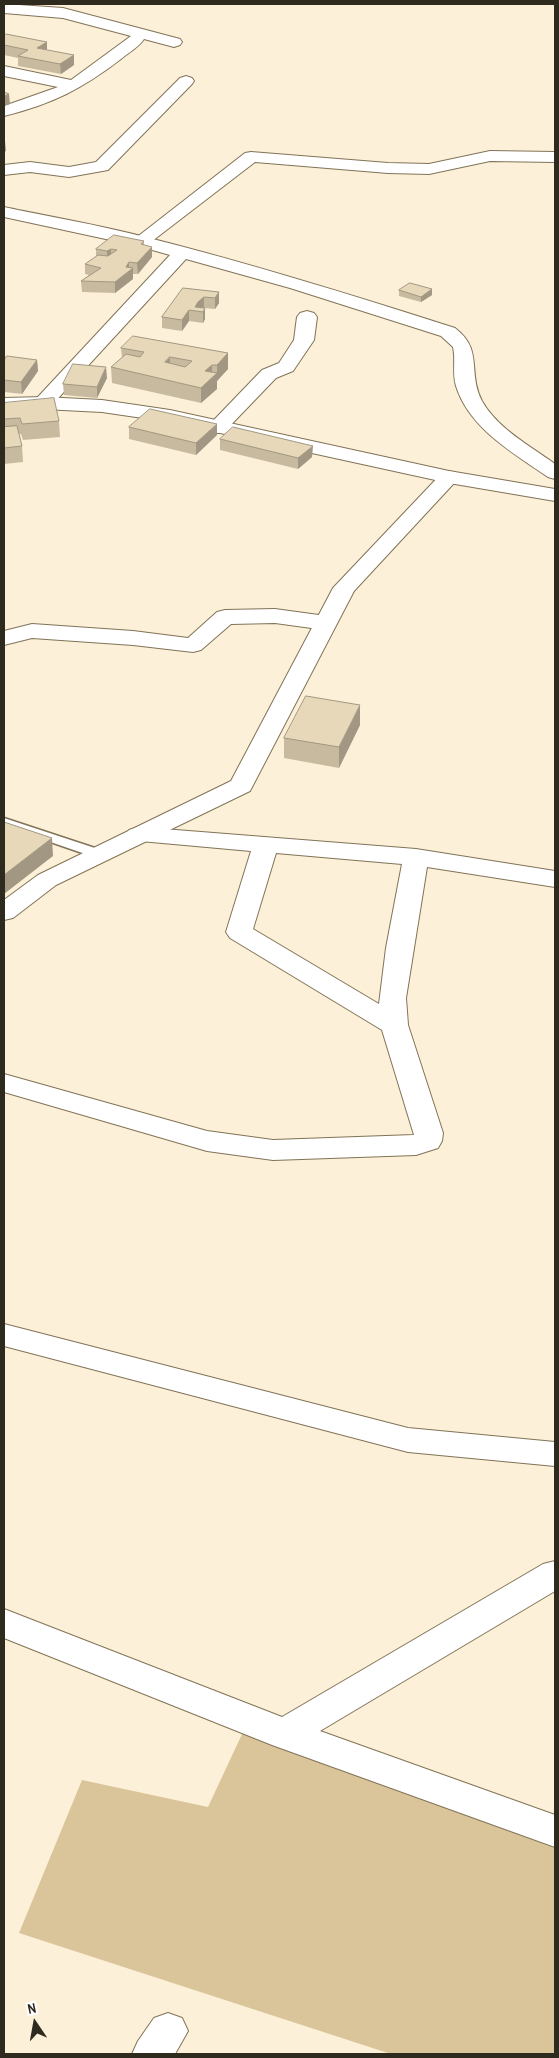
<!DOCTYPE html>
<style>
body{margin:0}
#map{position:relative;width:559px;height:2058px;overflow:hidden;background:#fdf0d8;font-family:"Archivo Narrow",sans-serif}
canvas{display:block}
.frame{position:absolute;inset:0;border:5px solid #2f2a1e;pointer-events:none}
.north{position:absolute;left:10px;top:1998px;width:50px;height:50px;-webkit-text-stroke:4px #fff;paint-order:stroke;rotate:348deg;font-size:14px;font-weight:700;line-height:20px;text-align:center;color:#2f2a1e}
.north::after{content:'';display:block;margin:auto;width:18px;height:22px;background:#2f2a1e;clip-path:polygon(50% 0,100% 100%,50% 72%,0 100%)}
</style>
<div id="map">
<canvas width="559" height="2058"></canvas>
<div class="frame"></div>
<div class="north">N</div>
</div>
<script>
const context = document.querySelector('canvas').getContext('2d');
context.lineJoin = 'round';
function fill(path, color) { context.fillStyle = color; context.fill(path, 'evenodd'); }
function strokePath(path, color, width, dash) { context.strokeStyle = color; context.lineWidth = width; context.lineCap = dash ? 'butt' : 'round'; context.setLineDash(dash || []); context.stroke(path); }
const green = new Path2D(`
 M243,1732L555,1848V2054H391L19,1933L82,1780L208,1807Z`);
const service = new Path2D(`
 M4,818L104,851L106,854L104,857H94L4,826Z`);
const minor = new Path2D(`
 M4,4L63,8L180,39L182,42L180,45L174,47L144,39C139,47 128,53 121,59C82,89 52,104 4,116V106L58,87L4,76V66L71,80L131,36L63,18L4,13Z
 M186,76L192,78L194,81L192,84L108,170L69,177L30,172L4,175V165L30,162L69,167L96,162L180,78Z
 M490,151L555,152V162L490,161L429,174L388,173L255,162L147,245L141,246L135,245L132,241L245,153L251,152L388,163L429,164Z
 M307,311L314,313L317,317L314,340L293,371L276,378L225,431L218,433L211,431L208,427L211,423L262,370L279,363L294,340L297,317L300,313Z
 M275,609L326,616L334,618L337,623L334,628L326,630L275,623L231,624L201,650L193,652L133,645L32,638L4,645V631L32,624L133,631L188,638L217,612L225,610Z
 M138,827L416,849L555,871V887L427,867L406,998L408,1025L443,1133L442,1141L438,1148L416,1155L273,1160L207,1151L4,1092V1074L207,1131L273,1140L414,1135L382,1030L230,938L226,932L251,851L129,840L125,835L129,830ZM276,853L402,864L386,948L379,1004L253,929Z
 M4,1324L408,1428L555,1442V1466L408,1452L4,1346Z
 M555,1561V1591L320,1731L555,1815V1847L272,1745L4,1638V1609L282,1717L543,1564Z
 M168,2013L182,2018L188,2031L175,2054H132L138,2041L154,2018Z`);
const tertiary = new Path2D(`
 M4,207C51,217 99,225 145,237C249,263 352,295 455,328C484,350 467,372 482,401C497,428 530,446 555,464V479L548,477C513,453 469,428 456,386C452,373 456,360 453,347L441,336L290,288L186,259L50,407L43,409L36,407L33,403L36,399L170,255L138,246L4,217Z
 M449,471L456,473L459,477L456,481L354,591L250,791L56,885L13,918L4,920V900L38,875L231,781L333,588L442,473Z`);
const secondary = new Path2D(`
 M43,397L102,400L170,410L449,471L555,489V501L449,483L170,422L102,412L43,409L4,410V398Z`);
const wall = new Path2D(`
 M4,36L47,42V50L74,65L61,74L18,66V58L4,55Z
 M144,241V245L152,257L138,274H133V279L115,293L82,292L81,281L89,275L85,274V264L96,257V249Z
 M183,288L219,292V303L215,309L204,308L205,319L203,323L189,321L182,331L162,328V317Z
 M432,289V295L421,302L399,296V290Z
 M121,348L228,353V369L217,381V389L201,403L112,383L111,367L122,358Z
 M37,360L38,371L22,394L4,392V361Z
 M107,378L97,398L64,395L63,384Z
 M4,403L59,421L60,437L23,440L21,434H19L22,446L23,462L4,464Z
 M129,427L217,435L196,455L129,439Z
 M220,439L312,457L298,469L220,450Z
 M360,725L339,768L284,758V738Z`);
const shadedWall = new Path2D(`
 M47,42V52L37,48Z
 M74,55V65L61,74L60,64Z
 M9,94L10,104L4,106V96Z
 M5,141L6,151L4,152V142Z
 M152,247V257L138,274L137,263Z
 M111,249V259L107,262V251Z
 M129,262V271L133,268V279L115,293V282Z
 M432,289V295L421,302V297Z
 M219,292V303L215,309V298Z
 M204,297V308L195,307L198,302Z
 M205,308V319L203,323V312Z
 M189,310V321L182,331V320Z
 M228,353V369L217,381V389L201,403V388L205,371L212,365V378L217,373V365Z
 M170,357V372L165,362Z
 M37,360L38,371L22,394L21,382Z
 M106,367L107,378L97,398V387Z
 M217,424V435L196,455V443Z
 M313,446L312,457L298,469V458Z
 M360,705V725L339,768V747Z
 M52,838L53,856L4,894V875Z`);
const building = new Path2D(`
 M6,34L47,42L37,48L74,55L60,64L18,56L28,50L4,45V36Z
 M4,92L9,94L4,96Z
 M114,235L144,241L141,244L152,247L137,263L129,262L126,267L133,268L115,282L81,281L101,268L85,264L98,255L108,256L117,250L111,249L107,251L96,249Z
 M410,283L432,289L421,297L399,290Z
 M183,288L219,292L215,298L204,297L198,302L195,307L205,308L203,312L189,310L182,320L162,317Z
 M133,336L228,353L217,365H212L205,371L217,373L201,388L111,367L126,354L140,357L144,352L121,348ZM170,357L192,361L185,367L165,362Z
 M7,356L37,360L21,382L4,380V361Z
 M73,364L106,367L97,387L63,384Z
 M54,398L59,421L22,424L20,418L4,419V403Z
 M150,409L217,424L196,443L129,427Z
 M17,426L22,446L4,448V427Z
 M233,427L313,446L298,458L220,439Z
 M306,696L360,705L339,747L284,738Z
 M4,822L52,838L4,875Z`);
fill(green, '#dac59b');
strokePath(service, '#817357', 3);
strokePath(minor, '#817357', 2);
strokePath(tertiary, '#817357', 2);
strokePath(secondary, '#817357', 2);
fill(service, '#fff');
fill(minor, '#fff');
fill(tertiary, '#fff');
fill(secondary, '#fff');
fill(wall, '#c7ba9f');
fill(shadedWall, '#a29782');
fill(building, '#e7d8b9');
strokePath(building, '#a29782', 1);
</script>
